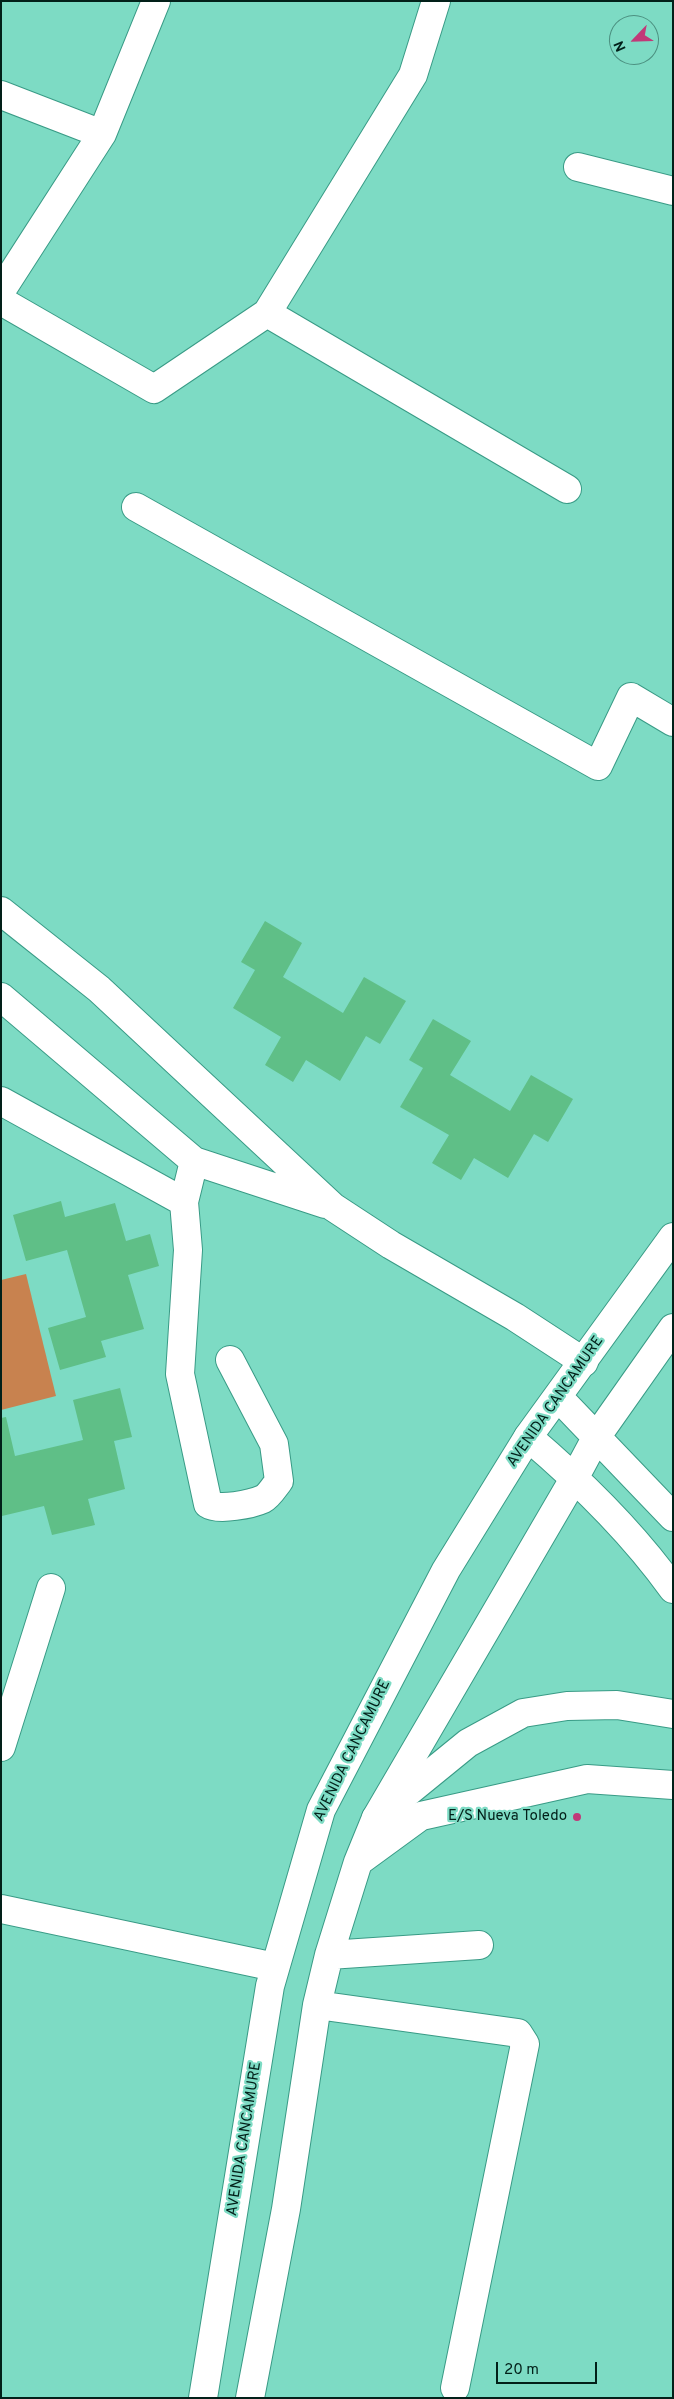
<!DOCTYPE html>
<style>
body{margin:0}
#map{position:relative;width:674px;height:2399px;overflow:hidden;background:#7ddbc4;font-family:Overpass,sans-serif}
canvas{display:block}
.frame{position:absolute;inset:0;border:2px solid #022019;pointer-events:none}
.north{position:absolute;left:609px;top:15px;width:50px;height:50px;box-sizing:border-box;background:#7ddbc4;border:1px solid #4c9080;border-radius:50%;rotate:246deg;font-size:14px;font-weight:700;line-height:20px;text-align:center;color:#022019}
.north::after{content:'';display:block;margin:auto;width:18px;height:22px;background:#c13978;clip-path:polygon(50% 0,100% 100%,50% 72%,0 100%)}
.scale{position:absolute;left:496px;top:2362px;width:101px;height:22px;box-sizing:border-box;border:2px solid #022019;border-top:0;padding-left:6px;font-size:15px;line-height:18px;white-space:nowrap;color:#022019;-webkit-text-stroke:4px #7ddbc4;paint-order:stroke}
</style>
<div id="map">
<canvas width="674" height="2399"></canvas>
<div class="frame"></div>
<div class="north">N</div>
<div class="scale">20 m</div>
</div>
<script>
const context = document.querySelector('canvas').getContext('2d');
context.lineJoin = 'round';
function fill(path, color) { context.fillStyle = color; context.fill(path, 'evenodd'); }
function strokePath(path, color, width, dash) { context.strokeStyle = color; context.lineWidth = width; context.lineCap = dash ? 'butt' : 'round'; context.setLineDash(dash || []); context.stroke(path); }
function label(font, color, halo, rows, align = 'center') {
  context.font = font + ' Overpass,sans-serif'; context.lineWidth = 4.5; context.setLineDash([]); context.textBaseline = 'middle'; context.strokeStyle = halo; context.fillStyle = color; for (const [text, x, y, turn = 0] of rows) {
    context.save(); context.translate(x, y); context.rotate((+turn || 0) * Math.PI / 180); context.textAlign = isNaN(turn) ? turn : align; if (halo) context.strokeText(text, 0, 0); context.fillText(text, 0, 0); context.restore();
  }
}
const green = new Path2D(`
 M26,1274L56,1396L1,1410V1280Z`);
const building = new Path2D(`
 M265,921L302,943L283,977L343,1013L364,977L406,1001L380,1044L366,1036L340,1081L306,1060L293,1082L265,1065L281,1037L233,1008L255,970L241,962Z
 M433,1019L471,1041L450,1075L510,1111L531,1075L573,1099L548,1142L534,1134L508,1178L474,1158L461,1180L432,1163L449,1135L400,1107L423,1068L409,1060Z
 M61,1201L65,1217L115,1203L126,1241L150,1234L159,1266L128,1275L144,1329L101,1341L106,1357L60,1370L48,1328L86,1317L67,1250L26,1261L13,1215Z
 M120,1388L132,1437L114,1441L125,1489L88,1499L95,1525L52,1535L44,1506L2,1516L1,1418L6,1417L15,1456L83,1440L73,1400Z`);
const minor = new Path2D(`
 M1,95L102,134
 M578,167L673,191
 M1,291L102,134L156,1
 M1,301L154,389L267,313L413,75L436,1
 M267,313L567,489
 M136,507L598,766L631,697L673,722
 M1,911L99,989L333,1207L391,1245L515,1317L584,1362
 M1,997L194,1161L325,1204
 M1,1101L184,1202
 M194,1161L184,1202L188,1250L180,1374L208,1504C218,1511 252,1504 263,1499C269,1496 275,1486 279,1481L274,1444L230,1360
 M1,1747L51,1588
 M358,1862L421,1816L587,1779L673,1785
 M1,1909L275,1967
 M329,1955L479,1945
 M317,2005L518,2033L525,2044L455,2388
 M203,2398L270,1986L321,1810L446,1570L528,1437
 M250,2398L286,2209L317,2005L329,1955L358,1862L376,1818L575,1477`);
const major = new Path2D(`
 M673,1237L528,1437C581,1482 632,1532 673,1589
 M558,1397L673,1517
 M575,1477L597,1436L673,1328
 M376,1818L468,1743L523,1713L567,1706L617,1705L673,1714`);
const markers = [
 [577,1817,5,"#c13978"]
];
const streetNames = [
 ["AVENIDA CANCAMURE",556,1402,-55],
 ["AVENIDA CANCAMURE",353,1751,-64],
 ["AVENIDA CANCAMURE",245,2139,-81]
];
const poiNames = [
 ["E/S Nueva Toledo",567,1817]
];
fill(green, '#c8824f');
fill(building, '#5fbf87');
strokePath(minor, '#399b86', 30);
strokePath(major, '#399b86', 30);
strokePath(minor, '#fff', 28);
strokePath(major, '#fff', 28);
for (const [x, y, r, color] of markers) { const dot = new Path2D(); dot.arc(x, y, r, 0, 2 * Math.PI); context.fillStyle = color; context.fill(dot); strokePath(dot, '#7ddbc4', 2); }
label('15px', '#022019', '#7ddbc4', streetNames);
label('15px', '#022019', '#7ddbc4', poiNames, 'right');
</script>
